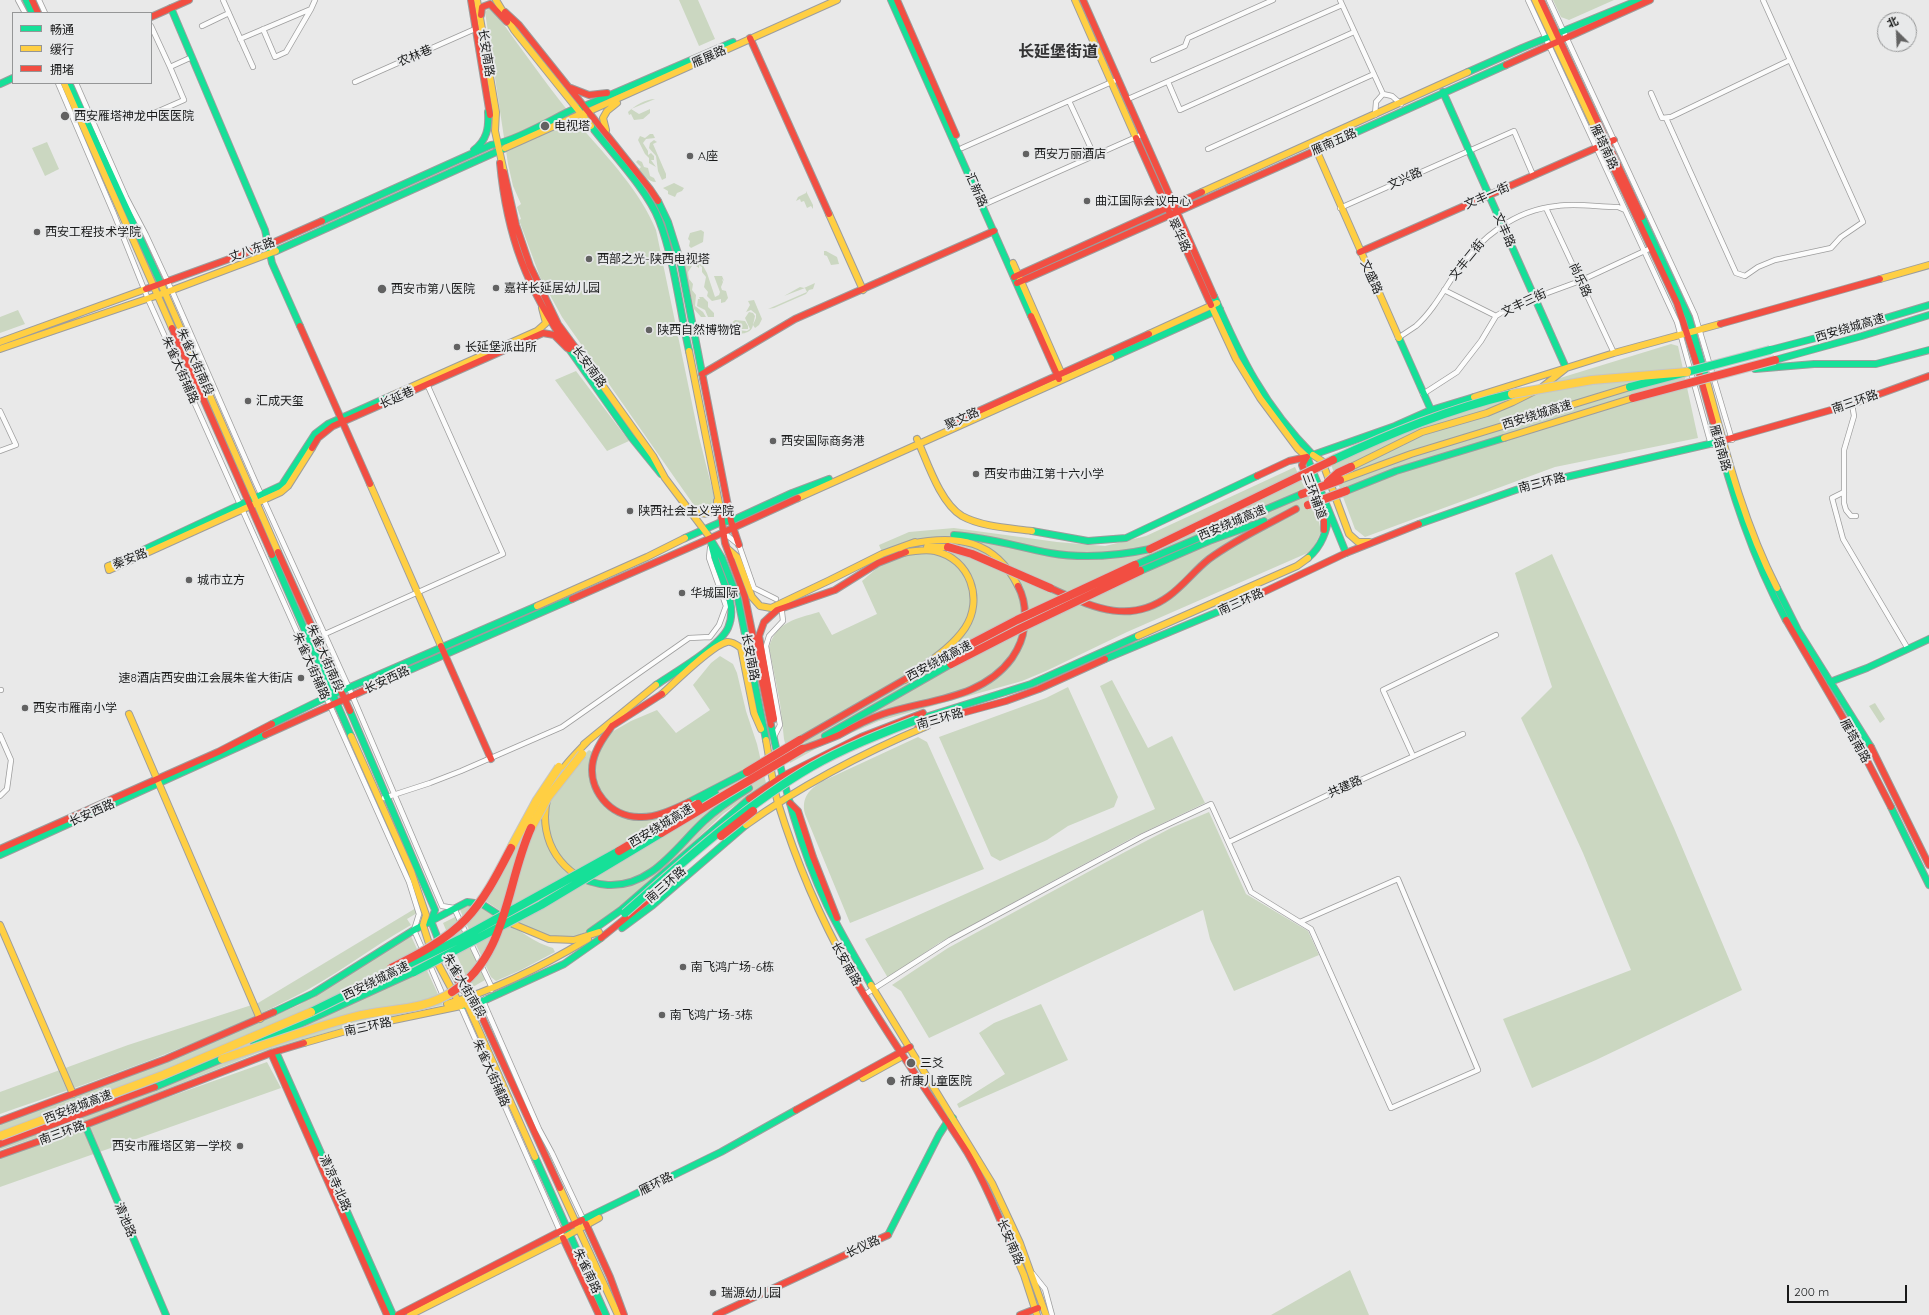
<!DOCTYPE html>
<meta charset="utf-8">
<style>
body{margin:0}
#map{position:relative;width:1929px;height:1315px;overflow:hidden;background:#e9e9e9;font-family:Quicksand,"Noto Sans SC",sans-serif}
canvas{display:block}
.legend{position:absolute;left:12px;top:12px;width:140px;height:72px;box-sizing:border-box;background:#e8e9ea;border:1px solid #959697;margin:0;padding:5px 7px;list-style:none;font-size:12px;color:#191a1a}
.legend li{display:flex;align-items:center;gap:8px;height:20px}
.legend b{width:20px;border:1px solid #959697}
.north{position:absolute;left:1877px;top:12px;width:40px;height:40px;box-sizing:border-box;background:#e8e9ea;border:1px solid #959697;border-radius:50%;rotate:336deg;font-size:11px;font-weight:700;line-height:16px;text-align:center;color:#191a1a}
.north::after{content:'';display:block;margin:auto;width:14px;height:18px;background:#626262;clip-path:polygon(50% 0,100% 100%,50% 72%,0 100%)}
.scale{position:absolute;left:1787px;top:1285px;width:120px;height:18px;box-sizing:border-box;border:2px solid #191a1a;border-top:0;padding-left:5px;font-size:12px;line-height:14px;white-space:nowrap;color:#191a1a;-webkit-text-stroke:3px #e8e9ea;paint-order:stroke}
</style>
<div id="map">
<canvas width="1929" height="1315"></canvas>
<ul class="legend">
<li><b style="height:5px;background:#16e098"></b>畅通</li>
<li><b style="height:5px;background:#ffcf43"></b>缓行</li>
<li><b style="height:5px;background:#f24e42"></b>拥堵</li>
</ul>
<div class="north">北</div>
<div class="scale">200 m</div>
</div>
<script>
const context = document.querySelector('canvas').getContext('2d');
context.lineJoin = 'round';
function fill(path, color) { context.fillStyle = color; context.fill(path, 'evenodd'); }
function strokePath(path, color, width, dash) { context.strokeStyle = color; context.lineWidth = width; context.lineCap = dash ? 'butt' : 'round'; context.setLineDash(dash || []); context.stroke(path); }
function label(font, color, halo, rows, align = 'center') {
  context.font = font + ' Quicksand,"Noto Sans SC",sans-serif'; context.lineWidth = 4; context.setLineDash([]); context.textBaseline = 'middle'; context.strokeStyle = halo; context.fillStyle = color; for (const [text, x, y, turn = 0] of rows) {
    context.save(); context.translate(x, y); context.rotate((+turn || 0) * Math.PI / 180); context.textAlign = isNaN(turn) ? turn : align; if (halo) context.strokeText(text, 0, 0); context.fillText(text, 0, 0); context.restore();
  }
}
const green = new Path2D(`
 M679,0H698L715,39L699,46Z
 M1553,0H1614L1569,20L1561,17Z
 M489,8L496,14C524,52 551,91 581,127C609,159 640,191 656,230L699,437L715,500L716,506L710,512L698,511L562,317L540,277L519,220L521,219L517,207L521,204L513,186L508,164L485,12Z
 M655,99L631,109L639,114L650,109V113L643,119L634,120L631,114L629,115L628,112C634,106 646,99 655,99Z
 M650,134H653L655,138L646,139L643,143L648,151V155L651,153L654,156V160H651L656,167L649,163V158L645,154L638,140L640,136L645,138Z
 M654,140L657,142L653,144L666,174V178L662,180L658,171L656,156L649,148L650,143Z
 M47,142L59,169L45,176L32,148Z
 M638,160L642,162L644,167L648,168L650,176L654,178L656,182C648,182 644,175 639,169L641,167L636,162Z
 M674,183L684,188L682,191L677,193L675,197L668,194V191L663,188Z
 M806,191L813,205V209L811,206L807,208L804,201L801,202L800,199L796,201L798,197L806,193Z
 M701,230L704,232L703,242L691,248L689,246L690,241L688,239L690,233Z
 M824,251H826L837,257L839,264L831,265L827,256L824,255Z
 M697,255L707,273L715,297L719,295L720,292L714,276H722L724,281L722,279L723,282L721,287L722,290L726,291L728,298L725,302L721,303V299L712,301L707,296L708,292L704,287L706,277L702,272V267L699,265V268L696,266L692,256Z
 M686,260L692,266L688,272L689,279L693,284L692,290L696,295L695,306L703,312L706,317H701L694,309L684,266Z
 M815,283L813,289L809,290L806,294L774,308L768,309L807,292L805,288L784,296L800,287L804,288Z
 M699,297H703L708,302V307L714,313V317H708L705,310L697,306L698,299H700Z
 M754,300L762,319L759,325L755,328L753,325L756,318V314L751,310L746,312L750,305L748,301Z
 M18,310L25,324L0,333V317Z
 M749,312L753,313L755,316C752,328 754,332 740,334L737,330L747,331L750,329L745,318Z
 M735,320L745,321L748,326V329H736L730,324Z
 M1671,344L1678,346L1698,438L1555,467L1365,537L1355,529L1330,462L1333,454L1495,398Z
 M576,371L629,441L607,451L555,380Z
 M1295,467L1318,517L1321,532L1312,551L1127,632L1046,671L1022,681L879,721L819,747L790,763L784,739L780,703L769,647C777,621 796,619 819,612L832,635L877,614L862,581L876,569L886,562L879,545L909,532L954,528L1057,542L1105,546L1146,536Z
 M1552,554L1674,828L1742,990L1596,1060L1532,1088L1503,1019L1631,970L1583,853L1521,718L1552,687L1515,573Z
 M720,656L733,664L737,673L746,711L757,744L766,783L723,814L647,886L588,931C581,934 573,938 565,938C535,940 508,915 484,900L543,793L589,750L596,754L610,733L631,721L657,710L676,733L710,710L693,685L711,663Z
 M1112,680L1148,748L1172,736L1205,803L1132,838L939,943L888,978L865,939L1155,809L1100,686Z
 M1068,687L1118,797L1114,807L1068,826L1047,840L1000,861L991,856L939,737L1046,698Z
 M1875,703L1885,719L1880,723L1869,706Z
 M918,737L927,742L984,869L850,923L805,814C801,798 809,789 823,781Z
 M1209,812L1246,894L1308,931L1319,955L1234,991L1210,939L1203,910L929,1038L901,991L892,985L948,948L1123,853L1171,828Z
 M468,904C475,906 483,907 489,910C511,922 528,941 553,948L555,952L521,970L496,981L491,977L460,910Z
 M416,908L417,913L407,919L411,925C370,948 333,978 290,999C197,1046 98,1080 0,1114V1092L128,1045L258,1003Z
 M457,916L485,980L471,988L443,923Z
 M411,936L443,1005L361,1023L293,1042L258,1053L83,1122L0,1150V1124L177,1057L299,1005Z
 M1041,1004L1068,1060L959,1108L957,1104L1005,1074L979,1033L994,1023Z
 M267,1062L281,1088L0,1187V1157Z
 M1350,1270L1369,1315H1271Z`);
const street = new Path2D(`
 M18,0L25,13
 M39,0L45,13
 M223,0L253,67
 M1340,0L1383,94L1392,96L1401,104
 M1528,0L1677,322L1711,445
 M1549,0L1695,315L1732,440
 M151,26L170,67L192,57
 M202,26L229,13
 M263,29L275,57L286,52L311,9
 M240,39L311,9L315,0
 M1153,60L1185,46L1188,38L1273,0
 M355,82L475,29
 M1168,82L1180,110L1354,32
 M58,83L114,214L148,299L409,882L419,914L414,930L424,953
 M76,83L126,197L146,235L172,291L255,481L349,688L442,906L454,908L492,988L491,990
 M1651,93L1662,118L1671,117L1790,60
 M1128,99L1342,5
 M1069,101L1094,155
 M152,114L184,100L170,67
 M1375,115L1376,102L1383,94
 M1666,118L1736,273L1745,276L1758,267L1775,260L1831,248L1841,237L1863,222L1763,0
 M962,148L1114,81
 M1208,149L1374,74
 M983,205L1143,134
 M1340,208L1514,131L1533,175
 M1546,208L1614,353
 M1444,290L1496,316
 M1398,338C1404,334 1410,330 1416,326C1432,312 1444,290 1456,272C1480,238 1514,210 1557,206C1577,203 1598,207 1618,207L1625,210
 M1423,394L1457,372L1481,341L1496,316L1512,306L1580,281L1651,248
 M1852,404L1854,416L1844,450V503L1846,510L1851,516H1856
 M0,411L16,445L0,451
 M1844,492L1832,498L1843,539L1908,649
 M723,532L739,545L754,588L776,599
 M710,548L709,558L726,606L719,625L710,637
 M325,634L503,554L427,384
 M0,690H1
 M0,735L11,760L7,789L0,796
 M774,737L780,725L766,646L769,636L783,621L782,612
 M1413,756L1383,690L1496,635
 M384,798L430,783L461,771L562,727L689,638L710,637
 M1229,842L1332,793L1463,734
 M429,963L444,998
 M864,995L950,940L1143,836L1211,804L1251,892L1311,929L1391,1108L1478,1070L1398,879L1300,922
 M485,999L483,1001L539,1129L552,1153L584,1221
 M458,1006L461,1007L563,1238
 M1033,1274L1045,1289L1052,1315`);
const fast = new Path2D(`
 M26,0L32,13
 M891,0L1031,316
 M171,8L265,230L272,263L300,326
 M1468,72L1522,48L1639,0
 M69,83L162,286
 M0,84L13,78
 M1443,92L1566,368
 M580,108L733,42
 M591,126C611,152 648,191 659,220C674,258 680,311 689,351
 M1321,148L1506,65
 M474,150C487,140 489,128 488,112
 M658,201L668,222L680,260L703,378
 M1642,217L1689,318L1706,378
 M322,221L491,145C516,141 552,119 576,108
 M276,251L505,148
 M1214,296C1241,358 1264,406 1313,455
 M1399,338L1431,410
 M569,349L631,437L661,474
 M1770,350L1839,332L1929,305
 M1111,358L1220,309
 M1775,360L1862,336L1929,315
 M1755,369L1814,364H1876L1929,350
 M1713,422C1731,491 1752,557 1786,620
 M1346,491L1396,471L1504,438
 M1419,524L1527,486L1718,442
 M1032,531L1088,541L1126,538L1257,476
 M708,535L722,558L738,599L766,740
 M954,535C987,537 1018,547 1050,553C1084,559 1117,556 1150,549
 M685,538L721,522L731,521L792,493L829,479
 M1346,553L1307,457L1395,426L1431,410L1474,397
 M272,555L351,736
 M1308,558C1322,546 1327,531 1329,513
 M111,565L282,485L315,434L328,424L393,395
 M1135,565L1302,494
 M1140,571L1209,541L1264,521
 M1777,588L1798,630L1871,747
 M1105,659L1251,598
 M405,672L572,599
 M1830,682L1867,668L1929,639
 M656,685C675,672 719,647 728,628C732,619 732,610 730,601C725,581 714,563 711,542
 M350,711L435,910L431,921L440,944
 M919,719L1031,684L1138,636
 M272,724L325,698L537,606
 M771,725C784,786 800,848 827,905C840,932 856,959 871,985
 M825,736L951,664
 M689,802L747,772
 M698,804L715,793
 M1891,807L1929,885
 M0,855L265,735
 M576,875C585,881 597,884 608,885C652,887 676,847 704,821C718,808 733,798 749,788
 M622,928L653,905L746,825
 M590,932L621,910L749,799
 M461,1006L483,1001L564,964L601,938
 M274,1012L314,993L414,930L467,902L482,904L513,924
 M254,1045L414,972
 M276,1052L393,1315
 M155,1087L229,1056
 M85,1125L166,1315
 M535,1157L606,1315
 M582,1220L721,1152L796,1110
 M888,1235L939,1135L946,1124L953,1118`);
const slow = new Path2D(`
 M477,0L496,112L495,131L504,172
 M496,0L514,30L591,126
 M1075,0L1136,138
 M1535,0L1600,139
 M64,83L172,328
 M585,113L837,0
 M606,130L603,118L607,111L617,103
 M1315,147L1399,338
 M505,148L581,114
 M1202,192L1468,72
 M829,214L863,290
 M1013,263L1063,377
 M1880,279L1929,265
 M162,286L278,552
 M1211,305L1236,359L1260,398L1298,449L1307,457
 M1149,334L1217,303
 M0,342L146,289
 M0,349L170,291L276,251
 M689,351L720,508
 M586,362L653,456L665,478L708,535
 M1706,378C1725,449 1743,522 1777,588
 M393,395L537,331L546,323L542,308
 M1474,397L1614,353L1720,324
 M1504,438L1633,398
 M917,439C927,461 940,503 962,516C982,527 1010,528 1032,531
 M1313,455L1322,461L1349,534L1358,542H1369
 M1351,467L1422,432L1487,413L1513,402L1541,388L1565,369
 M1340,480L1411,454L1630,387
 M370,484L441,646
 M798,498L1111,358
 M692,509C701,515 709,516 717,508V501
 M910,544C957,534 995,540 1018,586
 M927,547H948
 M729,550L737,557L752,597L760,606L771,608L830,580
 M902,553C913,551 924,549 935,551C970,559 984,599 965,628C950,650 925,664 905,680
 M111,565L108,566L109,570L281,492L288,486L312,448
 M830,580L882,554L915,542
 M537,606L647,557L685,538
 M1138,636L1297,566L1308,558
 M925,669L952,654
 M662,694C675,682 712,645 727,642C732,641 737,645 741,648L754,713L761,729
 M129,714L260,1019
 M351,736L411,871L426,915L423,925L431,950
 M766,740C770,761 772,783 778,803C796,861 819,916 849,969
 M584,744L656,685
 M746,825C803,784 863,753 927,726
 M576,875C543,852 536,811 557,777C565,764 576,753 587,742
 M513,924L549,939L574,940L599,932
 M0,925L73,1094
 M435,958L458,1001L468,1006L535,1157
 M871,985L992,1183L1020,1243L1046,1315
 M447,1004C498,989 543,966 588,939
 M304,1043L360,1027L461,1006
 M863,1078L901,1057
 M560,1188L618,1315
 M1010,1243L1024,1275L1037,1315
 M410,1315L563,1238L599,1218`);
const jam = new Path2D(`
 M32,0L38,13
 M471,0L490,115
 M897,0L956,135
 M1083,0L1214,296
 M1541,0L1642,217
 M505,12L519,25L650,189L658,201
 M481,15L482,7L490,4L507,22
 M151,17L189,0
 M750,38L829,214
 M1506,65L1650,0
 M571,88L589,95L607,93
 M1136,138L1211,305
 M1600,139L1677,303L1697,365L1713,422
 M500,163C507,237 527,288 569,349
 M504,172L516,225L530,266L558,324L586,362
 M1360,252L1614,140
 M1014,277L1202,192
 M1017,283L1321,148
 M146,289L268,245L322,221
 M1031,316L1059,379
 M1720,324L1880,279
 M300,326L370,484
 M172,328L272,555
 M702,374L795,319L994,231
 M703,378L731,521L739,545
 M950,424L1149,334
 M1718,442L1852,404L1929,376
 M312,448L318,438L333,426L543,333L554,335L567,348
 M1307,457L1302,465L1324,521V530
 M1257,476L1289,461L1307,457
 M720,508L725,543L745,597L771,725
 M278,552L350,711
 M1050,588C1091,606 1128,626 1169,596C1184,585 1195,570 1209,559C1236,539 1267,525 1296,509
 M835,590L878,563L906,552
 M1251,598L1346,553L1419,524
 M572,599L711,538L798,498
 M1786,620L1859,745L1891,807
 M441,646L491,759
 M774,719L759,636L764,622L777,610L835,590
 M918,725L1006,701L1039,689L1105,659
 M612,726C604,737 596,748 593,761C587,789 610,817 639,817C656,818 674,809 689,802
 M612,726L662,694
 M265,735L405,672
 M800,740L909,677
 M1871,747L1929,865
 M802,749C815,745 827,740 839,735C853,727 868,719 883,714C928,699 981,700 1012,658C1018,649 1023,639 1024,628C1026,614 1025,599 1018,586
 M749,799L783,776L861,737L923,713
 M790,803L798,811L813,857L837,918
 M0,849L218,752L272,724
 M601,938L653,896
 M443,952L461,987L476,1004L560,1188
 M849,969C884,1032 928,1091 967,1152C984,1181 997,1212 1010,1243
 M271,1053L387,1315
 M796,1110L910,1047
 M0,1121L166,1059L274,1012
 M0,1144L155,1087
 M0,1155L85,1125L271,1053L304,1043
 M586,1224L610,1277L624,1315
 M563,1238L599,1315
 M398,1315L582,1220
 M716,1315L888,1235
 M1020,1315L1038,1308`);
const fastBridge = new Path2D(`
 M1630,387L1770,350
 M1333,460C1391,433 1449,409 1512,394
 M625,913C684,861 743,807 811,767C844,748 880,734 916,720
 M414,972L541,905L661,833
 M311,1012L462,938L619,851`);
const slowBridge = new Path2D(`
 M1512,394L1592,380L1687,372
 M531,828L548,797L582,754
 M511,848L537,800L559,767
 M222,1059C265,1045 308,1029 353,1017C386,1008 422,1012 452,992
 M0,1136L163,1075L311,1012`);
const jamBridge = new Path2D(`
 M1633,398L1775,360
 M1328,482L1338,473L1351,467
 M1302,494L1340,480
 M1308,505L1346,491
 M948,547L972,554L1050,588
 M1150,549L1333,460
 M952,654L1017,620L1135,565
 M951,664L1021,628L1140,571
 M747,772L800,740
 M661,833L802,749
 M721,836L753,811
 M619,851L698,804
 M653,896L680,873
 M391,968C417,955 445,941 466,919C485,899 498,873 511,848
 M452,992C508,956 506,883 531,828`);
const markers = [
 [65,116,5,"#626262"],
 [545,126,5,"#626262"],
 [1026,154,4,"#626262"],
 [690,156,4,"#626262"],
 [1087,201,4,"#626262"],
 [37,232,4,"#626262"],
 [589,259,4,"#626262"],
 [496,288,4,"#626262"],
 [382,289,5,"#626262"],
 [649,330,4,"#626262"],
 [457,347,4,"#626262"],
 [248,401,4,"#626262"],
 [773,441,4,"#626262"],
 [976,474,4,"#626262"],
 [630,511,4,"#626262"],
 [189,580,4,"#626262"],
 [682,593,4,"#626262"],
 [301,678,4,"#626262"],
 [25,708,4,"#626262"],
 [683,967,4,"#626262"],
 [662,1015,4,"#626262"],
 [911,1063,5,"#626262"],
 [891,1081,5,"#626262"],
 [240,1146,4,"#626262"],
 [713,1293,4,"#626262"]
];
const streetNames = [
 ["长安南路",486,53,81],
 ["农林巷",415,56,-23],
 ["雁展路",709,57,-24],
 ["雁南五路",1334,142,-24],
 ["雁塔南路",1604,147,65],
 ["文兴路",1405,179,-24],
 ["汇新路",976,190,66],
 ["文丰一街",1487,196,-24],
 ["文丰路",1504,230,66],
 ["翠华路",1179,235,65],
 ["丈八东路",252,250,-20],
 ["文丰二街",1467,260,-51],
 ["文盛路",1371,277,66],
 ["尚乐路",1580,280,65],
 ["文丰三街",1524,303,-25],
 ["西安绕城高速",1850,328,-16],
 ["朱雀大街南段",195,362,66],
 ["长安南路",589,367,54],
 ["朱雀大街辅路",180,370,66],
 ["长延巷",397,398,-24],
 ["南三环路",1855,402,-19],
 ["西安绕城高速",1537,415,-17],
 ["聚文路",962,419,-24],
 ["雁塔南路",1720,448,74],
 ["南三环路",1542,483,-14],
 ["三环辅道",1314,496,70],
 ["西安绕城高速",1232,523,-23],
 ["秦安路",130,559,-21],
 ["南三环路",1241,602,-24],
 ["长安南路",750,657,79],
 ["朱雀大街南段",325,658,66],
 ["西安绕城高速",939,661,-28],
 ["朱雀大街辅路",311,666,66],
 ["长安西路",387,680,-25],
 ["南三环路",940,719,-16],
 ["雁塔南路",1855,741,61],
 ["共建路",1345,787,-24],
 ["长安西路",92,813,-24],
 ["西安绕城高速",661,826,-31],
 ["南三环路",666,885,-41],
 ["长安南路",846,964,61],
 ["西安绕城高速",376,981,-26],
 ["朱雀大街南段",464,986,60],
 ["南三环路",368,1027,-12],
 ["朱雀大街辅路",491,1073,66],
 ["西安绕城高速",78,1107,-21],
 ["南三环路",62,1133,-20],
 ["清凉寺北路",335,1183,66],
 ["雁环路",656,1184,-27],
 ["清池路",125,1220,67],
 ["长安南路",1010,1242,67],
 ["长仪路",863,1247,-25],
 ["朱雀南路",587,1271,65]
];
const poiNames = [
 ["西安雁塔神龙中医医院",74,116],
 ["电视塔",554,126],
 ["西安万丽酒店",1034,154],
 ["A座",698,156],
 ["曲江国际会议中心",1095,201],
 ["西安工程技术学院",45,232],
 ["西部之光-陕西电视塔",597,259],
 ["嘉祥长延居幼儿园",504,288],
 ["西安市第八医院",391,289],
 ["陕西自然博物馆",657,330],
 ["长延堡派出所",465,347],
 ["汇成天玺",256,401],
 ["西安国际商务港",781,441],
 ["西安市曲江第十六小学",984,474],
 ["陕西社会主义学院",638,511],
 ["城市立方",197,580],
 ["华城国际",690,593],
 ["速8酒店西安曲江会展朱雀大街店",293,678,"right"],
 ["西安市雁南小学",33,708],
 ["南飞鸿广场-6栋",691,967],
 ["南飞鸿广场-3栋",670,1015],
 ["三爻",920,1063],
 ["祈康儿童医院",900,1081],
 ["西安市雁塔区第一学校",232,1146,"right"],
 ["瑞源幼儿园",721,1293]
];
const districtNames = [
 ["长延堡街道",1058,52]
];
fill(green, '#cbd7c1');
strokePath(street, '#9d9d9d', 6);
strokePath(fast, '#9d9d9d', 8);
strokePath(slow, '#9d9d9d', 8);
strokePath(jam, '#9d9d9d', 8);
strokePath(street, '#fcfcfc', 4.5);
strokePath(fast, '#16e098', 6);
strokePath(slow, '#ffcf43', 6);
strokePath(jam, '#f24e42', 6);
strokePath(fastBridge, '#c5c5c5', 10, []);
strokePath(slowBridge, '#c5c5c5', 10, []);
strokePath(jamBridge, '#c5c5c5', 10, []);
strokePath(fastBridge, '#16e098', 8);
strokePath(slowBridge, '#ffcf43', 8);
strokePath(jamBridge, '#f24e42', 8);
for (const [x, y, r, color] of markers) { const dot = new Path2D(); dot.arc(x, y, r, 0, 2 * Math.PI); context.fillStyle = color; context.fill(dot); strokePath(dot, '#e8e9ea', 1.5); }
label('12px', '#191a1a', '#e8e9ea', streetNames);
label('12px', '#191a1a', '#e8e9ea', poiNames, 'left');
label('bold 16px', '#333334', '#e8e9ea', districtNames);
</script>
